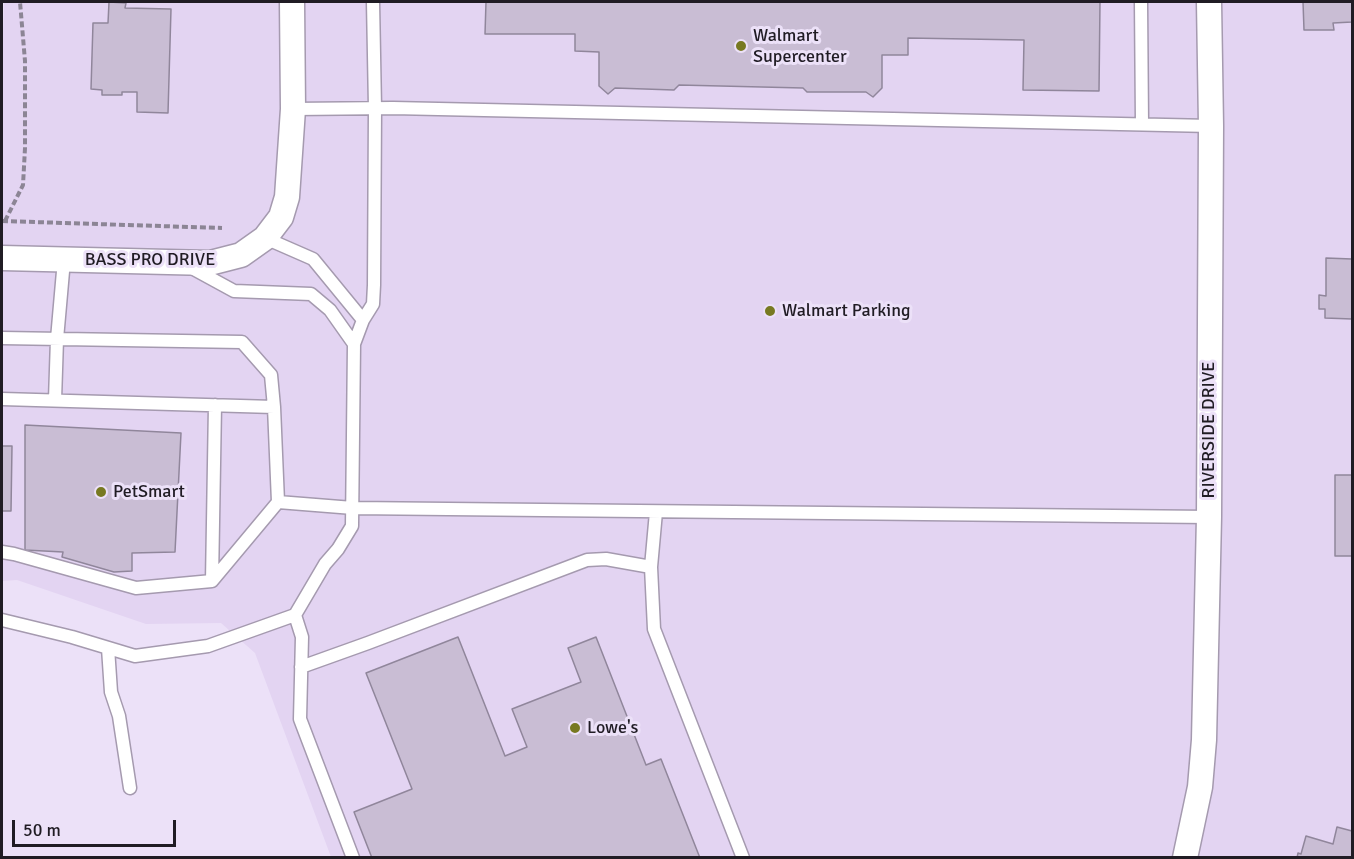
<!DOCTYPE html>
<style>
body{margin:0}
#map{position:relative;width:1354px;height:859px;overflow:hidden;background:#ece1f8;font-family:Signika,sans-serif}
canvas{display:block}
.frame{position:absolute;inset:0;border:3px solid #201c24;pointer-events:none}
.scale{position:absolute;left:12px;top:820px;width:164px;height:27px;box-sizing:border-box;border:3px solid #201c24;border-top:0;padding-left:8px;font-size:18px;line-height:21px;white-space:nowrap;color:#201c24;-webkit-text-stroke:4px #ece1f8;paint-order:stroke}
</style>
<div id="map">
<canvas width="1354" height="859"></canvas>
<div class="frame"></div>
<div class="scale">50 m</div>
</div>
<script>
const context = document.querySelector('canvas').getContext('2d');
context.lineJoin = 'round';
function fill(path, color) { context.fillStyle = color; context.fill(path, 'evenodd'); }
function strokePath(path, color, width, dash) { context.strokeStyle = color; context.lineWidth = width; context.lineCap = dash ? 'butt' : 'round'; context.setLineDash(dash || []); context.stroke(path); }
function label(font, color, halo, rows, align = 'center') {
  context.font = font + ' Signika,sans-serif'; context.lineWidth = 6; context.setLineDash([]); context.textBaseline = 'middle'; context.strokeStyle = halo; context.fillStyle = color; for (const [text, x, y, turn = 0] of rows) {
    context.save(); context.translate(x, y); context.rotate((+turn || 0) * Math.PI / 180); context.textAlign = isNaN(turn) ? turn : align; if (halo) context.strokeText(text, 0, 0); context.fillText(text, 0, 0); context.restore();
  }
}
const built = new Path2D(`
 M4,2H1352V857H331L255,653L221,623L146,624L17,580L2,581V32H3Z`);
const building = new Path2D(`
 M109,2L126,3L125,8L171,9L168,113L137,112V92H122V95H102V90L91,89L93,23H108Z
 M486,2H1100L1099,91L1023,90L1024,40L908,38V55H882V88L873,97L866,92H807L803,88L679,85L674,90L615,88L608,94L599,86V52L575,51V34H485Z
 M1303,2H1352V22L1333,23L1334,30H1304Z
 M1326,258L1352,259V319L1325,318V309H1319V295L1326,296Z
 M25,425L181,433L175,552L132,553V571L114,572L62,557L63,552L25,550Z
 M2,446H12L11,511H2Z
 M1335,475H1352V556H1335Z
 M458,637L505,756L527,747L512,709L581,682L568,648L596,637L646,765L661,759L700,858H372L354,812L412,789L366,673Z
 M1337,827L1352,831V858H1297L1298,853L1301,854L1306,836L1333,844Z`);
const path = new Path2D(`
 M2,221L222,228
 M5,221L23,185L25,148V61L20,2`);
const service = new Path2D(`
 M1141,2L1142,124
 M293,109L393,108L1211,126
 M265,238L313,259L363,320
 M190,267L234,291L311,294L330,310L354,344
 M2,338L242,342L271,375L274,407L2,399
 M55,400L57,339L64,260
 M274,407L278,502
 M656,512L651,567L654,629L743,858
 M2,552L14,554L136,588L212,581L278,502L353,508L1209,517
 M212,581L215,405
 M2,620L72,637L135,656L208,646L295,615
 M108,648L111,692L119,716L130,788
 M301,667L368,643L587,560L606,559L651,567
 M353,858L300,719L302,637L295,615L325,564L338,549L352,526L354,344L363,320L373,304L374,285L375,108L373,2`);
const minor = new Path2D(`
 M2,258L210,263L241,255L265,238L281,217L287,197L293,109L292,2
 M1185,858L1200,787L1204,740L1209,517L1211,126L1209,2`);
const markers = [
 [741,46,6,"#777921"],
 [770,311,6,"#777921"],
 [101,492,6,"#777921"],
 [575,728,6,"#777921"]
];
const poiNames = [
 ["Walmart",753,36],
 ["Supercenter",753,57],
 ["Walmart Parking",782,311],
 ["PetSmart",113,492],
 ["Lowe's",587,728]
];
const streetNames = [
 ["BASS PRO DRIVE",150,260],
 ["RIVERSIDE DRIVE",1209,430,-90]
];
fill(built, '#e3d4f2');
fill(building, '#c9bdd4');
strokePath(building, '#90869b', 1.5);
strokePath(service, '#a59aaf', 15);
strokePath(minor, '#a59aaf', 27);
strokePath(path, '#8c8595', 4, [6, 3]);
strokePath(service, '#fff', 12);
strokePath(minor, '#fff', 24);
for (const [x, y, r, color] of markers) { const dot = new Path2D(); dot.arc(x, y, r, 0, 2 * Math.PI); context.fillStyle = color; context.fill(dot); strokePath(dot, '#ece1f8', 2); }
label('18px', '#201c24', '#ece1f8', poiNames, 'left');
label('18px', '#201c24', '#ece1f8', streetNames);
</script>
